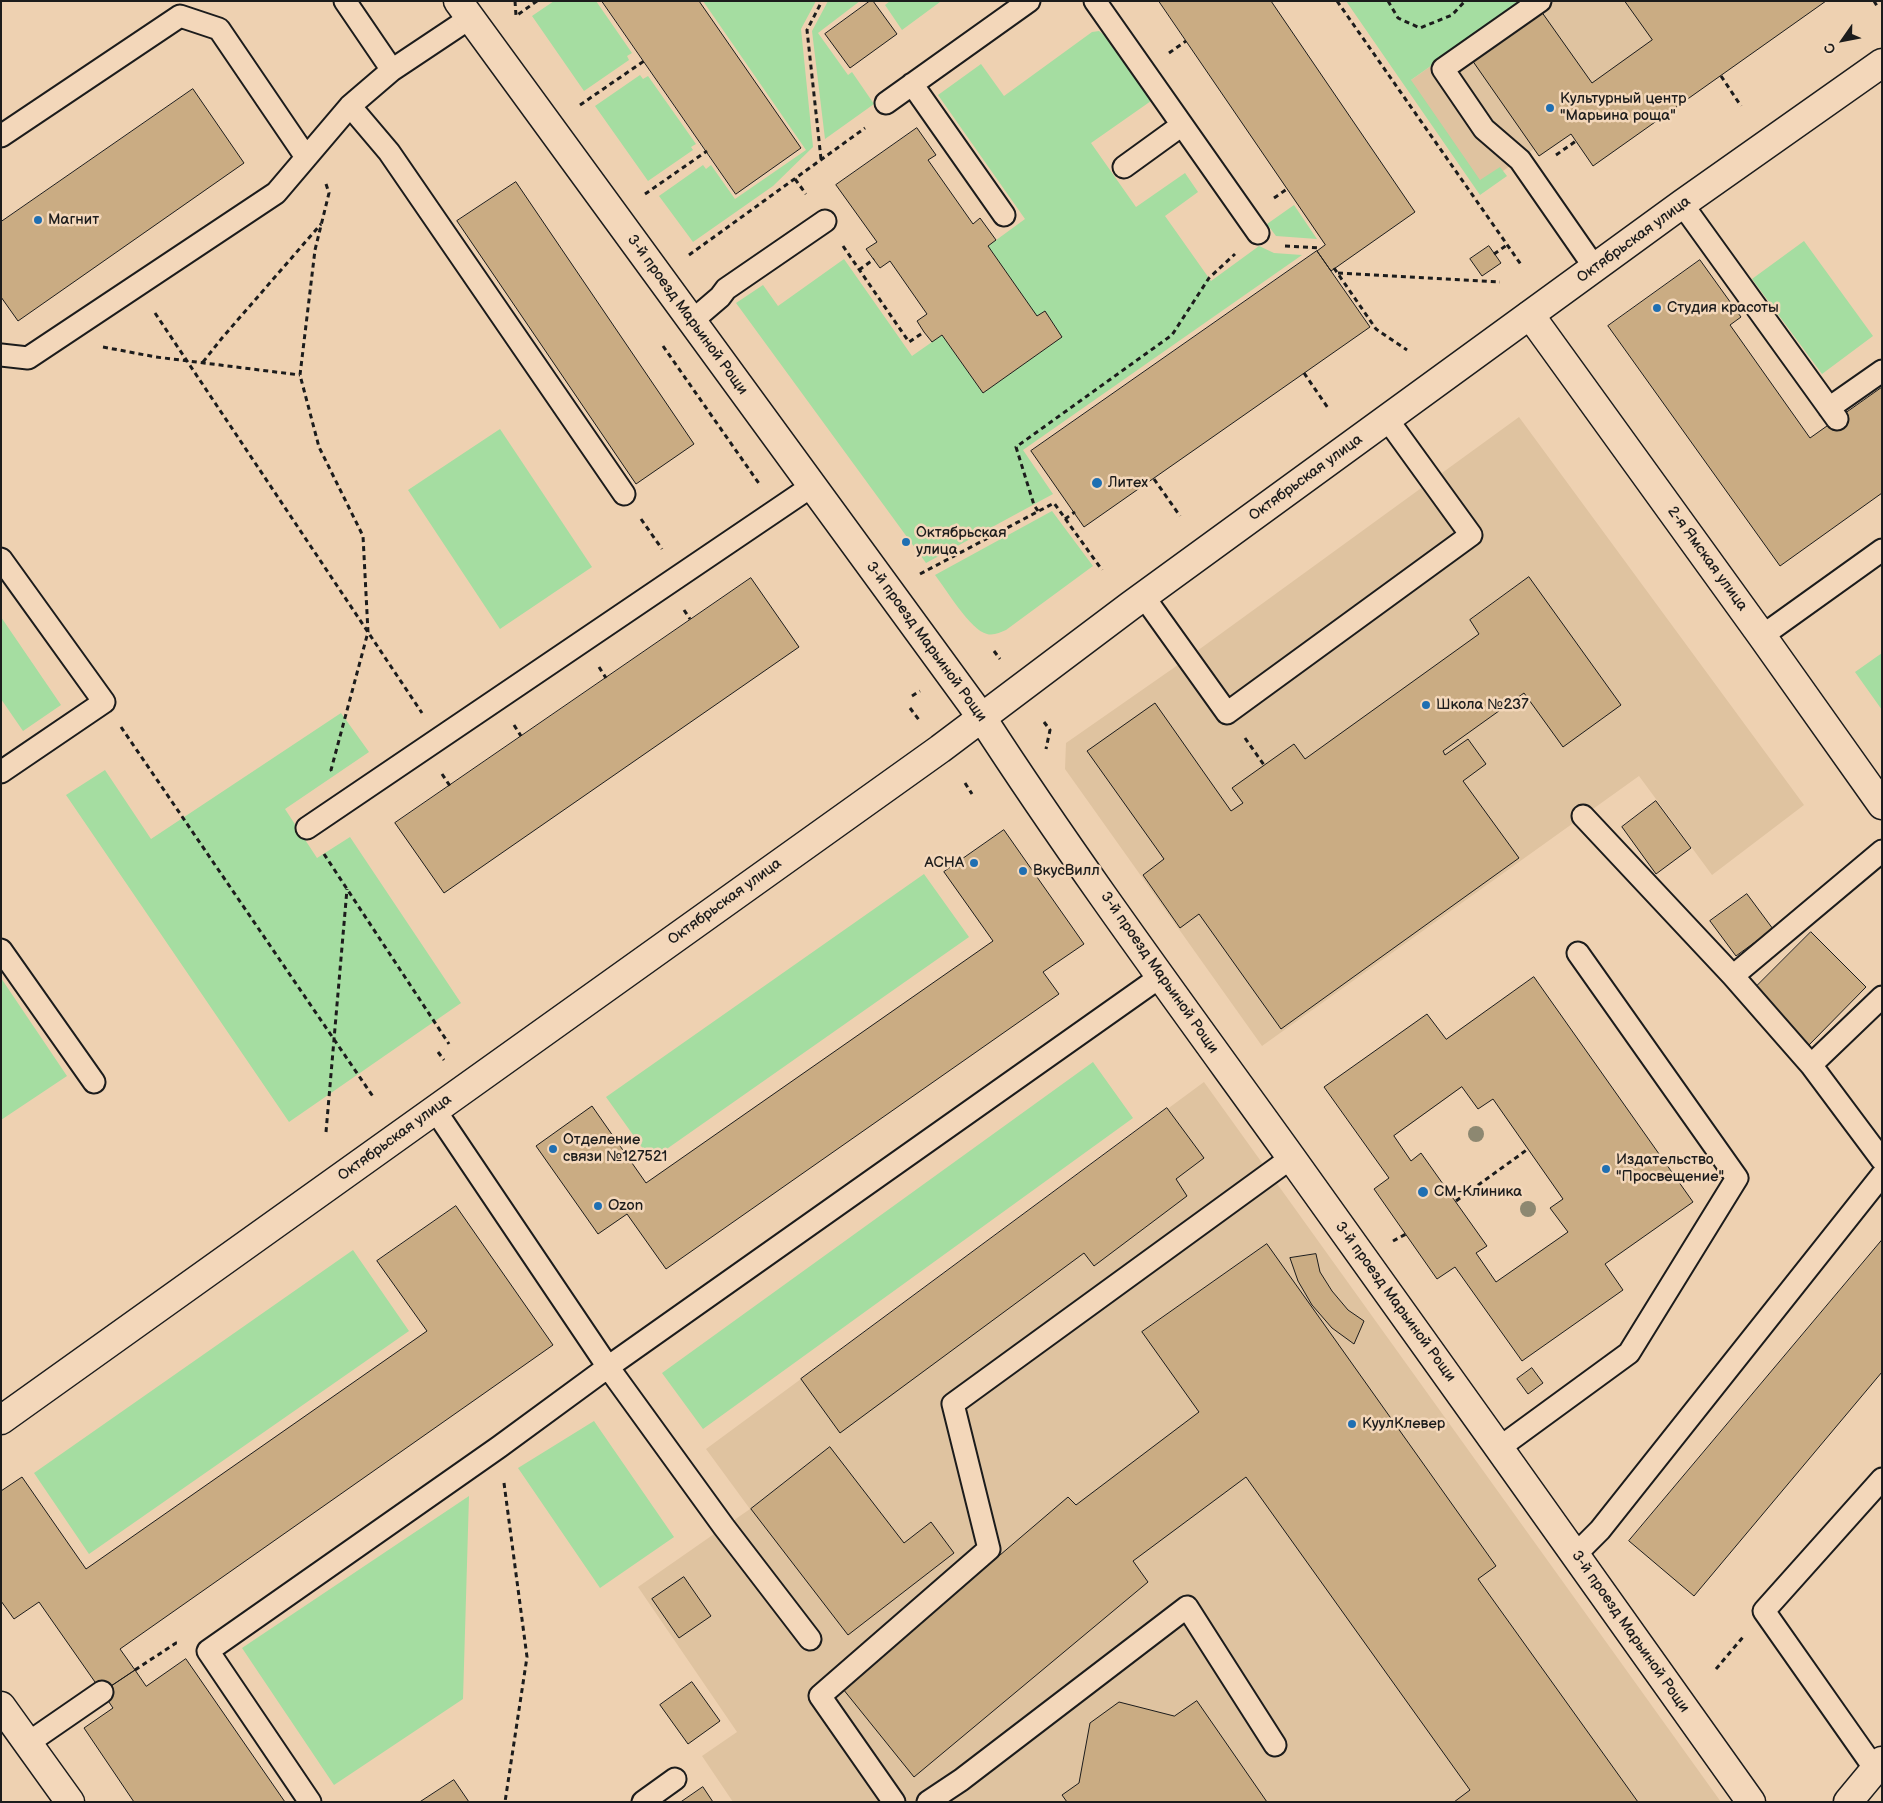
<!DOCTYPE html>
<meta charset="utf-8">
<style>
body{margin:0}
#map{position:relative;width:1883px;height:1803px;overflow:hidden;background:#eed1b1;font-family:"Balsamiq Sans",sans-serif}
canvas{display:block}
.frame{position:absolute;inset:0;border:2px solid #1c1c1c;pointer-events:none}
.north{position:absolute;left:1818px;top:15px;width:50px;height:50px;-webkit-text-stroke:4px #f3d7ba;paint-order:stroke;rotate:237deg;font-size:14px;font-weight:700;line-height:20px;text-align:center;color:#1c1c1c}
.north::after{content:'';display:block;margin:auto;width:18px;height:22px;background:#1c1c1c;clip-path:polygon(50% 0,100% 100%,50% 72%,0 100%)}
</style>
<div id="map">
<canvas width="1883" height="1803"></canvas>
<div class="frame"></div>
<div class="north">С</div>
</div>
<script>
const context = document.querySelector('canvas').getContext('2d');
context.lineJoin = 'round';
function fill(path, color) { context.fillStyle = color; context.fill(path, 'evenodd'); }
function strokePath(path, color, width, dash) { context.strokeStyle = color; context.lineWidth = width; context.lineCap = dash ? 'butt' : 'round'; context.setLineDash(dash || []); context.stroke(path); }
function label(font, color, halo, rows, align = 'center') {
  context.font = font + ' "Balsamiq Sans",sans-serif'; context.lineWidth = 5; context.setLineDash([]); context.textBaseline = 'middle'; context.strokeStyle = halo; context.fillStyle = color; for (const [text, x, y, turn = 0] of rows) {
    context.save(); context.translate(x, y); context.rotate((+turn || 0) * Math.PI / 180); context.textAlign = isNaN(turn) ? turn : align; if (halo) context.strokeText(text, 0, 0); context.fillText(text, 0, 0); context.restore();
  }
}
const built = new Path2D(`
 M1522,1H1826L1593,166L1571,134L1539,156L1534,149L1479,188L1407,83Z
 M1519,417L1804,805L1712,875L1639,776L1262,1046L1065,769L1066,743L1175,667Z
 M1204,1082L1721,1802H733L702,1756L737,1732L638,1587L750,1509L706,1449Z`);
const green = new Path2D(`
 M554,1H596L632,53L627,56L629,60L584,91L532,16Z
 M703,1H816L801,29L813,147L773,186L693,242L659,196L703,165L706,169L711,165L735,199L806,150Z
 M828,1H860L818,33L848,75L852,72L874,104L825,139L812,31Z
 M890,1H939L940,2L902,30L885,5Z
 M1346,1H1522L1411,80L1480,180L1500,167L1507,176L1480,195Z
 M1099,31L1104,35L1151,101L1091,143L1136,207L1185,173L1198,192L1165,216L1211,281L1259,246L1274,253L1302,255L1023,450L1053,494L926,563L736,303L763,285L778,306L844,259L912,356L942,335L983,393L1062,337L1045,311L1037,316L988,246L1025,219L938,95L981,64L1004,96L1092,32Z
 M640,75L643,79L648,76L696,144L691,147L693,150L648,181L595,106Z
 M1294,205L1317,239L1276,236L1267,224Z
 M1804,241L1873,336L1822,374L1752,279Z
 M500,429L592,567L500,629L408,490Z
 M1052,511L1093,566L1006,630C1000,632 994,636 987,634C970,630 946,589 935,575Z
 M1,617L61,705L23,731L1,699Z
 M1882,653V710L1855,672Z
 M341,713L369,752L285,809L317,858L350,837L461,1003L289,1122L66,795L105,770L151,839Z
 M924,874L969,937L651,1160L606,1097Z
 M1,978L67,1076L1,1120Z
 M1093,1062L1133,1118L703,1429L662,1373Z
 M353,1250L409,1331L89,1554L34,1473Z
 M594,1421L674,1537L600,1588L518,1468Z
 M469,1496L463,1699L334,1785L242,1648Z`);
const building = new Path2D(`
 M602,1H699L801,148L736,194Z
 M870,1H873L897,34L850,68L825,34Z
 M1159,1H1271L1415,212L1331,271L1317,251L1325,245Z
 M1625,1H1826L1593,166L1571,134L1539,156L1472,60L1541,11L1592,83L1652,40Z
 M193,89L244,163L18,321L1,297V222Z
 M917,128L936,155L928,160L973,224L980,218L996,240L988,246L1037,316L1045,311L1062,337L983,393L942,335L932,342L924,332L917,321L927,314L890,261L880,268L866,249L877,242L836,185Z
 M516,182L694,444L636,484L457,221Z
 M1489,246L1501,263L1482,276L1470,259Z
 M1317,251L1370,327L1084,527L1031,451Z
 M1700,260L1741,317L1730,325L1810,438L1882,387V493L1780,566L1608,326Z
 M1529,577L1621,705L1563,747L1524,693L1443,751L1445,755L1468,739L1486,764L1463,781L1519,858L1281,1029L1199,914L1180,928L1143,875L1164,859L1087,751L1155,703L1231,811L1243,803L1232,788L1294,744L1305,759L1479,634L1470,620Z
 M751,578L799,647L444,893L395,823Z
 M1656,801L1691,848L1656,874L1622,827Z
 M1004,830L1084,944L1043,972L1059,994L666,1269L627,1214L598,1234L536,1146L592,1106L646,1183L993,941L944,872Z
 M1747,894L1773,929L1736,956L1710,921Z
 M1811,932L1866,987L1809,1045L1754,989Z
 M1534,977L1693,1202L1605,1264L1623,1290L1522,1361L1455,1267L1437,1279L1374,1189L1389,1178L1324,1087L1427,1014L1446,1039ZM1462,1087L1478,1109L1493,1099L1563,1199L1550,1208L1568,1232L1496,1282L1476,1253L1487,1246L1421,1153L1411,1161L1394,1136Z
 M1167,1108L1204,1158L1176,1179L1187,1196L1094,1266L1084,1253L840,1433L801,1379Z
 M456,1206L553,1345L120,1649L135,1670L102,1692L39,1602L14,1619L1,1601V1491L22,1477L86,1569L427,1331L377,1261Z
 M1882,1240V1372L1694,1596L1629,1541Z
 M1267,1244L1496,1566L1478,1579L1638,1802H1454L1470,1790L1246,1477L1133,1561L1148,1582L914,1777L843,1689L1068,1497L1076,1505L1199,1412L1142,1332Z
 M1316,1254L1320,1272L1332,1291L1348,1310L1364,1321L1354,1344L1332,1328L1312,1305L1298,1281L1290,1258Z
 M1532,1368L1543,1383L1528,1394L1517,1379Z
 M830,1447L904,1543L931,1522L954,1553L848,1635L751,1509Z
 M684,1577L711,1616L679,1638L652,1599Z
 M186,1659L285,1802H134L84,1728L113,1708L102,1692L135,1670L146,1686Z
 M692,1682L720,1721L688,1744L660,1705Z
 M1197,1701L1267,1802H1067L1062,1795L1079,1783L1090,1723L1119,1702L1174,1716Z
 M454,1780L469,1802H420Z
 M703,1787L713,1802H681Z`);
const path = new Path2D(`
 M515,1L516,16L537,1
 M1337,1L1522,266
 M1388,1L1398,18L1420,28L1452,15L1465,1
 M1874,1L1877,6
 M1169,53L1186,41
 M1721,76L1741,106
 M580,105L644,61
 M1556,155L1576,141
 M821,159L807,30L822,1
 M795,179L806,194
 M326,184L329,193L315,250L300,375L319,447L363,536L368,632L331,770L333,773
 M645,194L707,151
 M1274,198L1287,189
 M843,246L909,342L924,332
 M1285,246L1321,248
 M1494,254L1507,245
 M689,255L865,128
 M1334,268L1376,329L1407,350
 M859,270L874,259
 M1338,273L1500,282
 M155,313L422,713
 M663,346L760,485
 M103,347L156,357L300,375
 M203,362L222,338L321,224
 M1304,373L1328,408
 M1154,479L1180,516
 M1038,511L1034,505L1016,447L1172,335L1209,278L1235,254
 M641,519L662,549
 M1065,519L1075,512
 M920,574L1054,503L1102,570
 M684,610L690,619
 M994,651L1000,659
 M599,667L606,678
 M912,696L920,691
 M910,708L919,720
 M1044,722L1050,730L1046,749
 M514,725L521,736
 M121,727L374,1098
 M1245,738L1264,765
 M442,774L450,786
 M965,783L972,794
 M324,854L449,1044
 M438,1052L444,1060
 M326,1132L347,889
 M1456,1201L1528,1149
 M1393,1241L1406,1234
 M504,1483L527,1657L505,1802
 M1716,1669L1743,1637
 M135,1670L176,1643H178`);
const service = new Path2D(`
 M345,1L392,70
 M1095,1L1258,233
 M1540,1L1443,69L1484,129L1520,160L1595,268
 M912,84L1004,215
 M886,103L1029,1
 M350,106L389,152L624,494
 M1,136L180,16L219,29L306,157
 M1124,167L1182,125
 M1682,204L1837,419
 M692,321L720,297L726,289L825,221
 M1,355L28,358L276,193L350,106L392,70L470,18
 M1829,408L1882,371
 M1,559L104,702L1,772
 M1144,597L1227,713L1471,535L1387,419
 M1762,636L1882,550
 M1583,816L1733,976
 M307,828L812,486
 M1882,851L1733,976L1811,1065L1882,1160
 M1,950L94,1082
 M1811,1065L1882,997
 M435,1110L608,1367L1160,977
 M1499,1448L1629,1353L1737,1178L1578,953
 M1576,1554L1600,1530L1882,1175
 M28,1743L102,1692
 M1875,1769L1764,1611L1882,1479
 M310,1802L208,1651L499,1447L608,1367L724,1527L810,1639
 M643,1802L675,1779
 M894,1802L820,1696L989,1549L953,1404L1291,1158
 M928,1802L961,1780L1187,1607L1275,1745`);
const minor = new Path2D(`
 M1530,315L1762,636L1882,805
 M1848,1802L1882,1761`);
const tertiary = new Path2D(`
 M458,1L982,718C1080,869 1188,1014 1293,1160C1446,1374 1599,1587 1751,1802
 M1,1420L940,749L1130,606L1682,204L1882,63
 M1,1706L70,1802`);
const trees = [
 [1476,1134],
 [1528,1209]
];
const markers = [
 [1550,108,5,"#1f6fb2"],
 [38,220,5,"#1f6fb2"],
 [1657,308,5,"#1f6fb2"],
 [1097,483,6,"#1f6fb2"],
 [906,542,5,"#1f6fb2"],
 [1426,705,5,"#1f6fb2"],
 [974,863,5,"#1f6fb2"],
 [1023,871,5,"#1f6fb2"],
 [553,1149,5,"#1f6fb2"],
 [1606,1169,5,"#1f6fb2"],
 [1423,1192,6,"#1f6fb2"],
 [598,1206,5,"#1f6fb2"],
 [1352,1424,5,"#1f6fb2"]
];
const poiNames = [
 ["Культурный центр",1560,99],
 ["\"Марьина роща\"",1560,116],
 ["Магнит",48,220],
 ["Студия красоты",1667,308],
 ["Литех",1108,483],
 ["Октябрьская",916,533],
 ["улица",916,550],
 ["Школа №237",1436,705],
 ["АСНА",964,863,"right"],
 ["ВкусВилл",1033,871],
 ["Отделение",563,1140],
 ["связи №127521",563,1157],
 ["Издательство",1616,1160],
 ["\"Просвещение\"",1616,1177],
 ["СМ-Клиника",1434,1192],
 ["Ozon",608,1206],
 ["КуулКлевер",1362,1424]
];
const streetNames = [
 ["Октябрьская улица",1634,240,-36],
 ["3-й проезд Марьиной Рощи",687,315,54],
 ["Октябрьская улица",1306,478,-36],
 ["2-я Ямская улица",1707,559,54],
 ["3-й проезд Марьиной Рощи",926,642,54],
 ["Октябрьская улица",725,902,-36],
 ["3-й проезд Марьиной Рощи",1159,973,55],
 ["Октябрьская улица",395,1138,-36],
 ["3-й проезд Марьиной Рощи",1395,1302,54],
 ["3-й проезд Марьиной Рощи",1630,1632,55]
];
fill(built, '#dfc3a0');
fill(green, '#a5dda1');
fill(building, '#caac83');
strokePath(building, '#1c1c1c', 1);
strokePath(service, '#1c1c1c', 25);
strokePath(minor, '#1c1c1c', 31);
strokePath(tertiary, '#1c1c1c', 31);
strokePath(path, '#1c1c1c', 3, [5, 4]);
strokePath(service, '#f3d7ba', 21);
strokePath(minor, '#f3d7ba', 28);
strokePath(tertiary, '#f3d7ba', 28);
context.fillStyle = '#8d8871';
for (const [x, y] of trees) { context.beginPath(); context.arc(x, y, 8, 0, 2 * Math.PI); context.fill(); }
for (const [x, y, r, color] of markers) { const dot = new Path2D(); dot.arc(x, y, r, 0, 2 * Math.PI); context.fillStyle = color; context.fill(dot); strokePath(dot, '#f3d7ba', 2); }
label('15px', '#1c1c1c', '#f3d7ba', poiNames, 'left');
label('15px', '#1c1c1c', '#f3d7ba', streetNames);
</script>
